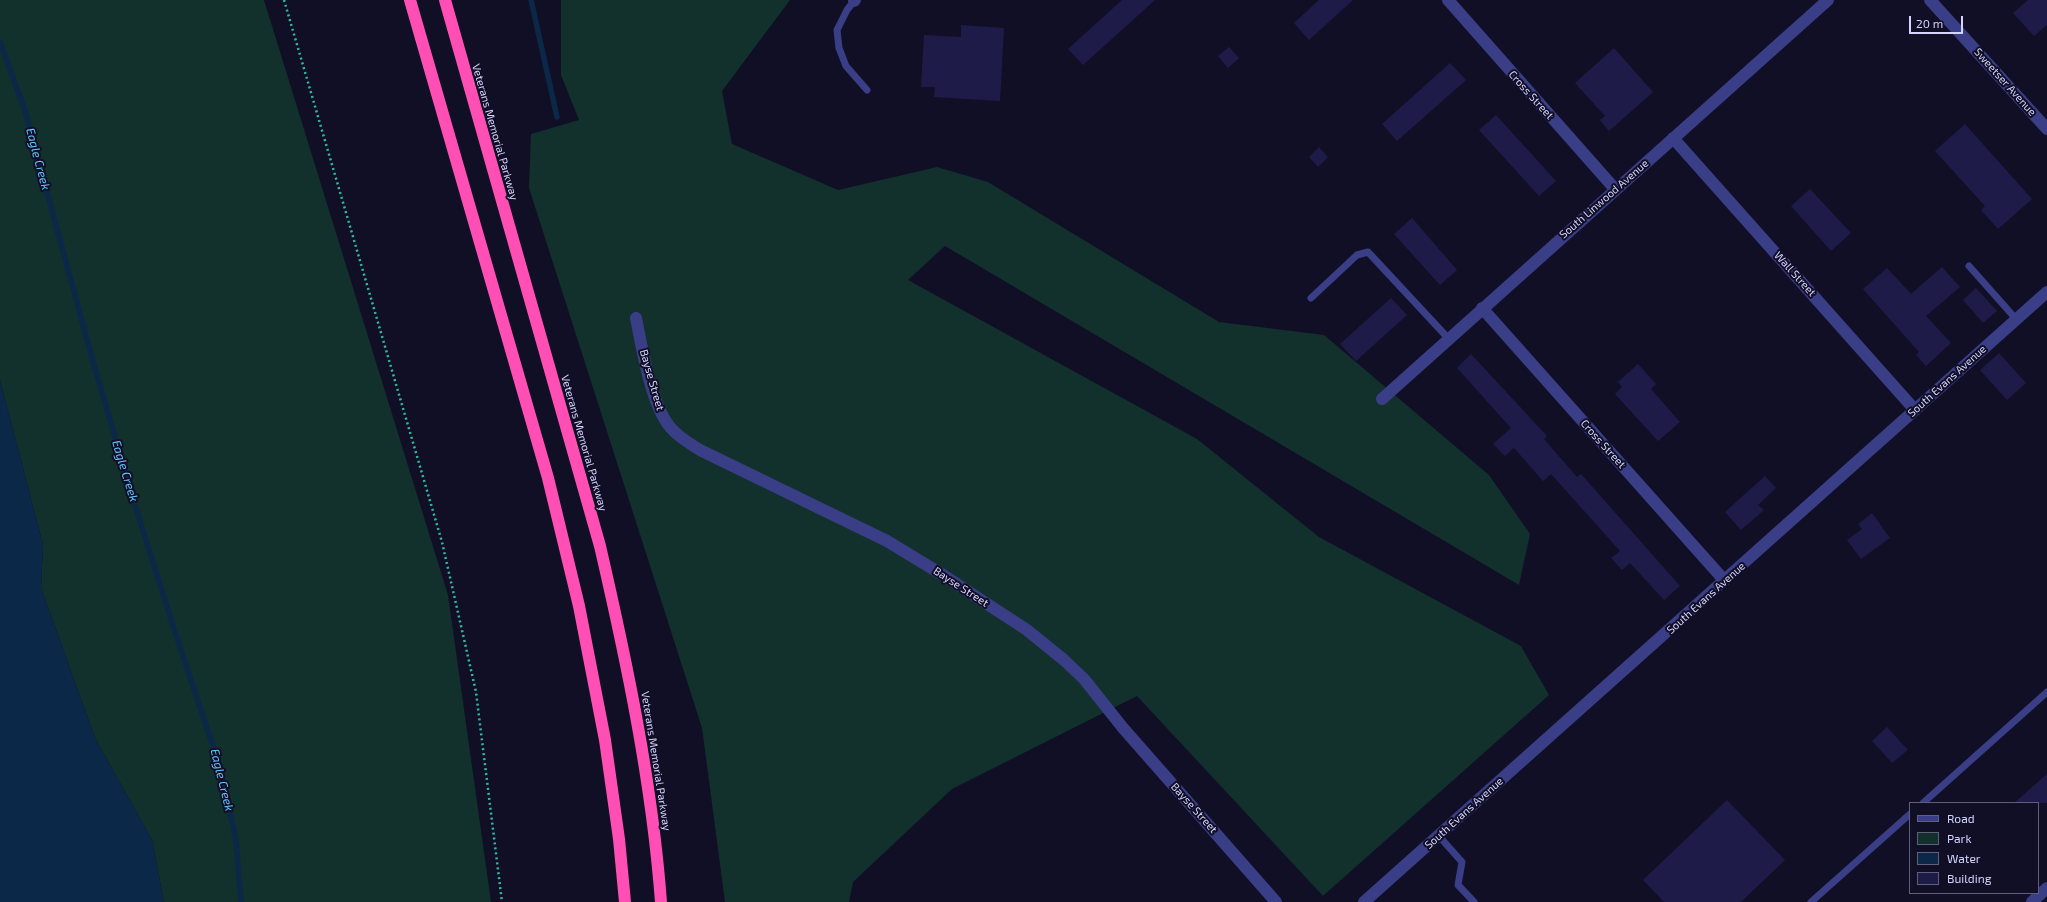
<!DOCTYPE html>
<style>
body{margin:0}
#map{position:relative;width:2047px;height:902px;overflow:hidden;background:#110f26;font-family:"Exo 2",sans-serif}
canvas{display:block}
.legend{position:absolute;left:1909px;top:802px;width:130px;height:92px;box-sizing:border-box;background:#110f26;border:1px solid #5f5e7d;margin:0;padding:5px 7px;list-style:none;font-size:12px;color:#d5d4ff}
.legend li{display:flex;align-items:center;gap:8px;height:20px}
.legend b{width:20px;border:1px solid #5f5e7d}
.scale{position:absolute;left:1909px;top:16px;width:54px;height:18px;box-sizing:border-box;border:2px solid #d5d4ff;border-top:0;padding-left:5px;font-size:12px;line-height:14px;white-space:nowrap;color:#d5d4ff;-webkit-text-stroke:3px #110f26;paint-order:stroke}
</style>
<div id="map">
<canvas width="2047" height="902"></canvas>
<ul class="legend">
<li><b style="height:5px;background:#393e86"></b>Road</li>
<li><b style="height:11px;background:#12302c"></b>Park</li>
<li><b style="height:11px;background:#0c2849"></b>Water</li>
<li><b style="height:11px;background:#1f1b48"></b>Building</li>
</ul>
<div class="scale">20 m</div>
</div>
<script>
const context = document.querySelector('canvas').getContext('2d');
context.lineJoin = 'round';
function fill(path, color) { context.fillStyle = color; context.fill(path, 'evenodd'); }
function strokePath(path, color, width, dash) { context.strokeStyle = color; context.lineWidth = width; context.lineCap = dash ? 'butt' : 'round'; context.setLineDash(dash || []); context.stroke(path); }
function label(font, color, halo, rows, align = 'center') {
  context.font = font + ' "Exo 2",sans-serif'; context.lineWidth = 4; context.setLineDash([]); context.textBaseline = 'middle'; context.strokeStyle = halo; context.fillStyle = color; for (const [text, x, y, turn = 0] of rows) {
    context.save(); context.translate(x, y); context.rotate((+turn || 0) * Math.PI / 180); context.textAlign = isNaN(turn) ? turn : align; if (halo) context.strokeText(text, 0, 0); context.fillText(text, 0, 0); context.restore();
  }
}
const green = new Path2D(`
 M0,0H264L448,595L491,902H164L152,840L95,738L41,588L43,545L0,380Z
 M561,0H790L722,91L732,144L838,190L937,167L988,182L1219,322L1324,335L1489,475L1530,534L1519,585L945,246L908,280L1197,439L1319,537L1521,646L1549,695L1323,896L1137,696L952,789L853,882L849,902H725L702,728L529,188L531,134L579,120L561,75Z`);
const water = new Path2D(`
 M0,380L43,545L41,588L95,738L152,840L164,902H0Z`);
const stream = new Path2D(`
 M531,0L557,117
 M0,42L25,111L92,358L134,502L174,629L221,770L236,841L241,902`);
const building = new Path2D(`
 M1122,0H1155L1083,65L1068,49Z
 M1319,0H1353L1309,40L1294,23Z
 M2028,0H2047V25L2034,36L2013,13Z
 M961,25L1004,28L1000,101L934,97L935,87H921L924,35L961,37Z
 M1229,47L1239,58L1228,68L1218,56Z
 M1614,48L1653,92L1609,131L1600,120L1605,116L1575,83Z
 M1450,63L1466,80L1397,141L1382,124Z
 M1496,115L1556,181L1539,196L1479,130Z
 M1965,124L2032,199L1998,229L1981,210L1985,206L1935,151Z
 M1319,147L1328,157L1318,167L1309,157Z
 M1810,189L1851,233L1831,251L1791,206Z
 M1412,218L1457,270L1440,285L1394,234Z
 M1942,267L1960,287L1926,316L1951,343L1926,366L1916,355L1919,352L1863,289L1887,268L1911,294Z
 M1976,288L1997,311L1983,323L1963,300Z
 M1391,298L1407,315L1356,361L1340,344Z
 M1999,353L2026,383L2007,400L1980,370Z
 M1471,354L1547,436L1544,439L1577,477L1581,474L1680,586L1664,600L1630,563L1622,570L1611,558L1620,551L1551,474L1543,481L1514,448L1505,456L1493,444L1511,428L1457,368Z
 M1638,364L1656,384L1651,389L1680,422L1658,441L1615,394L1622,387L1618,382Z
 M1765,476L1776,488L1758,505L1764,510L1741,530L1725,512Z
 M1872,513L1890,538L1861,559L1847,540L1862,529L1858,524Z
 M1887,727L1908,750L1892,763L1872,741Z
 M2047,774V803H2014Z
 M1727,800L1785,860L1741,902H1664L1643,880Z`);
const path = new Path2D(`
 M284,0L442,542L476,692L502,902`);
const lane = new Path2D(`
 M854,1L847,10L837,30L839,48L846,66L867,90
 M1969,266L2016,319
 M1311,298L1357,255L1368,252L1448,338
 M1923,803L2047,692
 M1438,835L1462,862L1458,885L1474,902
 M1811,902L1910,814`);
const street = new Path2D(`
 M1448,0L1615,189
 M1930,0L2047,129
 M854,1L855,0
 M1673,138L1915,410
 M1482,308L1724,580
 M636,318C642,348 651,404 670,427C678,437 689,443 700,450L887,541L943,575L1027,630L1064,660L1084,679L1123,728L1276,902
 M1382,399L1828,0
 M1364,902L2047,292
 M2032,902L2047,888`);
const highway = new Path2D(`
 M410,0L548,478L579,606L605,740L619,839L625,902
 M445,0L600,546C627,663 652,782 661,902`);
const streetNames = [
 ["Sweetser Avenue",2005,82,48],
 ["Cross Street",1531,95,48],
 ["Veterans Memorial Parkway",495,132,74],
 ["South Linwood Avenue",1604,199,-41],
 ["Wall Street",1795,274,48],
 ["Bayse Street",652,380,74],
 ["South Evans Avenue",1947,381,-42],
 ["Veterans Memorial Parkway",584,443,74],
 ["Cross Street",1603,444,48],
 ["Bayse Street",961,587,33],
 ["South Evans Avenue",1706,598,-42],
 ["Veterans Memorial Parkway",656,761,81],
 ["Bayse Street",1194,808,48],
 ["South Evans Avenue",1464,813,-42]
];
const waterNames = [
 ["Eagle Creek",38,159,75],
 ["Eagle Creek",125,471,73],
 ["Eagle Creek",222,780,76]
];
fill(green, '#12302c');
fill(water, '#0c2849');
strokePath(stream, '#0c2849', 5.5);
fill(building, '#1f1b48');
strokePath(path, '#2eb9a3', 2.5, [2, 3]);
strokePath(lane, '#393e86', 7);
strokePath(street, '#393e86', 12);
strokePath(highway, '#ff4fb5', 12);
label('11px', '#d5d4ff', '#110f26', streetNames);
label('italic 12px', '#62c6ff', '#110f26', waterNames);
</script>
